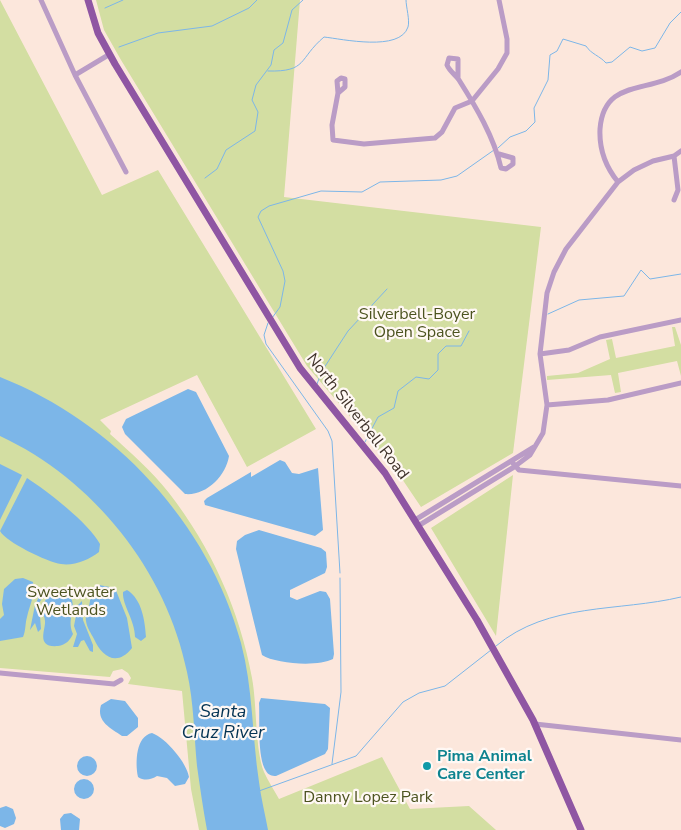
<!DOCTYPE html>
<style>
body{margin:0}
canvas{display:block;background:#fce7dc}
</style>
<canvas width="681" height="830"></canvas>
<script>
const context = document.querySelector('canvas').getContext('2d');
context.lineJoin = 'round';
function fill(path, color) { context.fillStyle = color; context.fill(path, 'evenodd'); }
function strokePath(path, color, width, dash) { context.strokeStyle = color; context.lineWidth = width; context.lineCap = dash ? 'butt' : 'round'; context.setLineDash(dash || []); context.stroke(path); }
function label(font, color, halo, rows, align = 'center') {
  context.font = font + ' "Nunito Sans",sans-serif'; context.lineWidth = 4.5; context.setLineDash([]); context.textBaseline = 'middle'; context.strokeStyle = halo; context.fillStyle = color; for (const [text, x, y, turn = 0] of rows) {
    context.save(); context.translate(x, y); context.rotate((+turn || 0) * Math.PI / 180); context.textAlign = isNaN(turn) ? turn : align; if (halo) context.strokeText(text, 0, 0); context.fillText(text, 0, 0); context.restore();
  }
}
const green = new Path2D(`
 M0,0L102,195L158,170L316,429L247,467L197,375L100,420L111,431L110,434C131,453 152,471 169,493C211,547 240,611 252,678C257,705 255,749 264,772C268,781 274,790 279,799L382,757L410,809L469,806L496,830H199L191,789L182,691L128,684L131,678L128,673L122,669L113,671L110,677L0,668Z
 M96,0H300L284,197L541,227L513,453L421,507L398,473L307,366L121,60L104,30Z
 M672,327H675L681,345V376L677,361L618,373L621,392L615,393L611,375L547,380V376L578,373L610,359L606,340L612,339L616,358L675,346Z
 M513,475L496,636L431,528Z`);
const water = new Path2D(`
 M0,377C114,422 209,523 241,643C253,688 252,735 259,782C261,798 265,814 268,830H207C203,809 200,787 197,766C194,735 194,703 187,672C167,571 93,479 0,436Z
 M188,389L196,392L229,456C226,476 206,496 185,494L125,434L122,427L126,419Z
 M280,460L285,462L292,473L299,474L318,468L323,530L315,536L205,505L204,501L207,498L251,472V477Z
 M0,464L22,475L0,520Z
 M27,478C47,491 89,523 100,544L99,552C89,560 74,566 61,564C47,562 6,542 0,531Z
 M259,530L321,548L326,552L327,567L325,573L290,590V597L297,600L320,591L326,592L330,599L334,654L333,659C318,667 276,664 262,655L236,549L237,541L245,535Z
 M23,578L33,582C35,596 30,604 27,617C25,624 26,630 23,637L0,641V619L4,615L2,604L4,589L15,579Z
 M99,585L115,588L127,618L132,648C117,667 102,657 94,639C91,633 87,628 86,621C85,616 88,611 89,606C91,597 91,591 99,585Z
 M56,589L66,590C81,607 65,616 73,634C70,640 66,645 58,646C35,648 46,629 45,621C45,617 42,613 41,609L48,595Z
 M42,590L45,594L39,603L41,629L38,632L35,623L30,630L35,605Z
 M127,590C142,599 145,621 146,637L141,641L135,637C135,620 122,605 123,592Z
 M82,601L83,620L93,645V652L90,651L84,640L81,641L78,647H73L77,634L74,626L78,605Z
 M261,698L325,704L330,708L328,749L325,754L276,776C272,776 268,775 266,771C257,757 260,720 259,703Z
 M111,699L125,701L138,718V727L127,736H122C111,728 96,722 101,705Z
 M152,733C166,738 187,763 189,777L185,784L175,786L167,778L157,776C151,780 144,781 138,777C135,762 136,736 152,733Z
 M77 766a10 10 0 1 1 20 0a10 10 0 1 1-20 0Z
 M74 789a10 10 0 1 1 20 0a10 10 0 1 1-20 0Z
 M6,806L13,809L16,818L14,824L5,828L0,826V808Z
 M71,813L80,819L79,830H61L60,819L64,814Z`);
const stream = new Path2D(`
 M105,8L123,0
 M119,47L158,33L212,26L249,8L257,0
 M268,71C308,72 298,59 324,37C342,39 400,52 408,27C410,20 406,7 406,0
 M498,148L510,137L526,131L535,122L534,108L548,80L550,55L557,51L563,39L586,46C591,54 600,56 606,63L612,62L630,47L642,51L655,48L670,23L681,12
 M205,178L217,169L226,150L255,131L258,112L252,100L256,85L271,65L274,50L283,43L292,10L303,0
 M548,314L579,300L624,296L641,270L650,279L681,274
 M272,318L280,307L285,281L283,271L258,217L261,211L269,206L321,191L362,192L380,182L441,180L457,176L494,150
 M268,323L264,335L266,344L328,431L332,441L340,573
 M317,384L322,371L348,331L387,289
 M365,442L378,417L394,408L398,391L416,377L429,379L438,370V354L446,346H461L469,331
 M496,646C548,602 619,612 681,597
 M332,764L341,692L340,578
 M259,791L356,756L403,702L419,693L445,686L491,650`);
const minor = new Path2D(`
 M41,0L75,75L126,172
 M75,75L110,54
 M458,78V59L449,58L447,65C450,72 456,75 459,80C476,107 494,137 501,168L506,169L513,164V158L499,154
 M338,93L345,87V79L341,78L337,81L338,93L332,125L333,140L364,144L435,138L442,132L455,108L472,101L498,69L507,53V39L499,0
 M618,182C605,166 599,150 600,129C604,78 649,94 681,72
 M674,200L678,190L674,156
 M540,354L569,350L600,337L681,320
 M547,405L608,400L681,383
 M512,462L519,470L681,486
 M415,520L534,447
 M418,526L514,467L530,455L543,433L547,405L540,354L547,293L554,272L566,249L618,182L634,170L653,161L674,156L681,151
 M0,673L114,684L121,680
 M535,724L681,740`);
const major = new Path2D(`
 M88,0L98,33L115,64L300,368L385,473L477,620L533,720L581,830`);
const markers = [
 [427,766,5,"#0f9aa8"]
];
const parkNames = [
 ["Silverbell-Boyer",417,315],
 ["Open Space",417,333],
 ["Sweetwater",71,593],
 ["Wetlands",71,611],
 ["Danny Lopez Park",368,798]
];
const streetNames = [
 ["North Silverbell Road",357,417,52]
];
const cultureNames = [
 ["Pima Animal",437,757],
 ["Care Center",437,775]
];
const waterNames = [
 ["Santa",223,713],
 ["Cruz River",223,734]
];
fill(green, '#d3dea2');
fill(water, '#7cb6e8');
strokePath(stream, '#7cb6e8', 1);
strokePath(minor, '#ba9cc6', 5);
strokePath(major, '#8f56a3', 7);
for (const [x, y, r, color] of markers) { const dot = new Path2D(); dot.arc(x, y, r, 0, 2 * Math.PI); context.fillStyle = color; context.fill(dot); strokePath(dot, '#fff8f4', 2); }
label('16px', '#4c531f', '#fff8f4', parkNames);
label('16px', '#3f322a', '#fff8f4', streetNames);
label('bold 16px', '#0d838f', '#fff8f4', cultureNames, 'left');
label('italic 18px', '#043353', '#fff8f4', waterNames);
</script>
